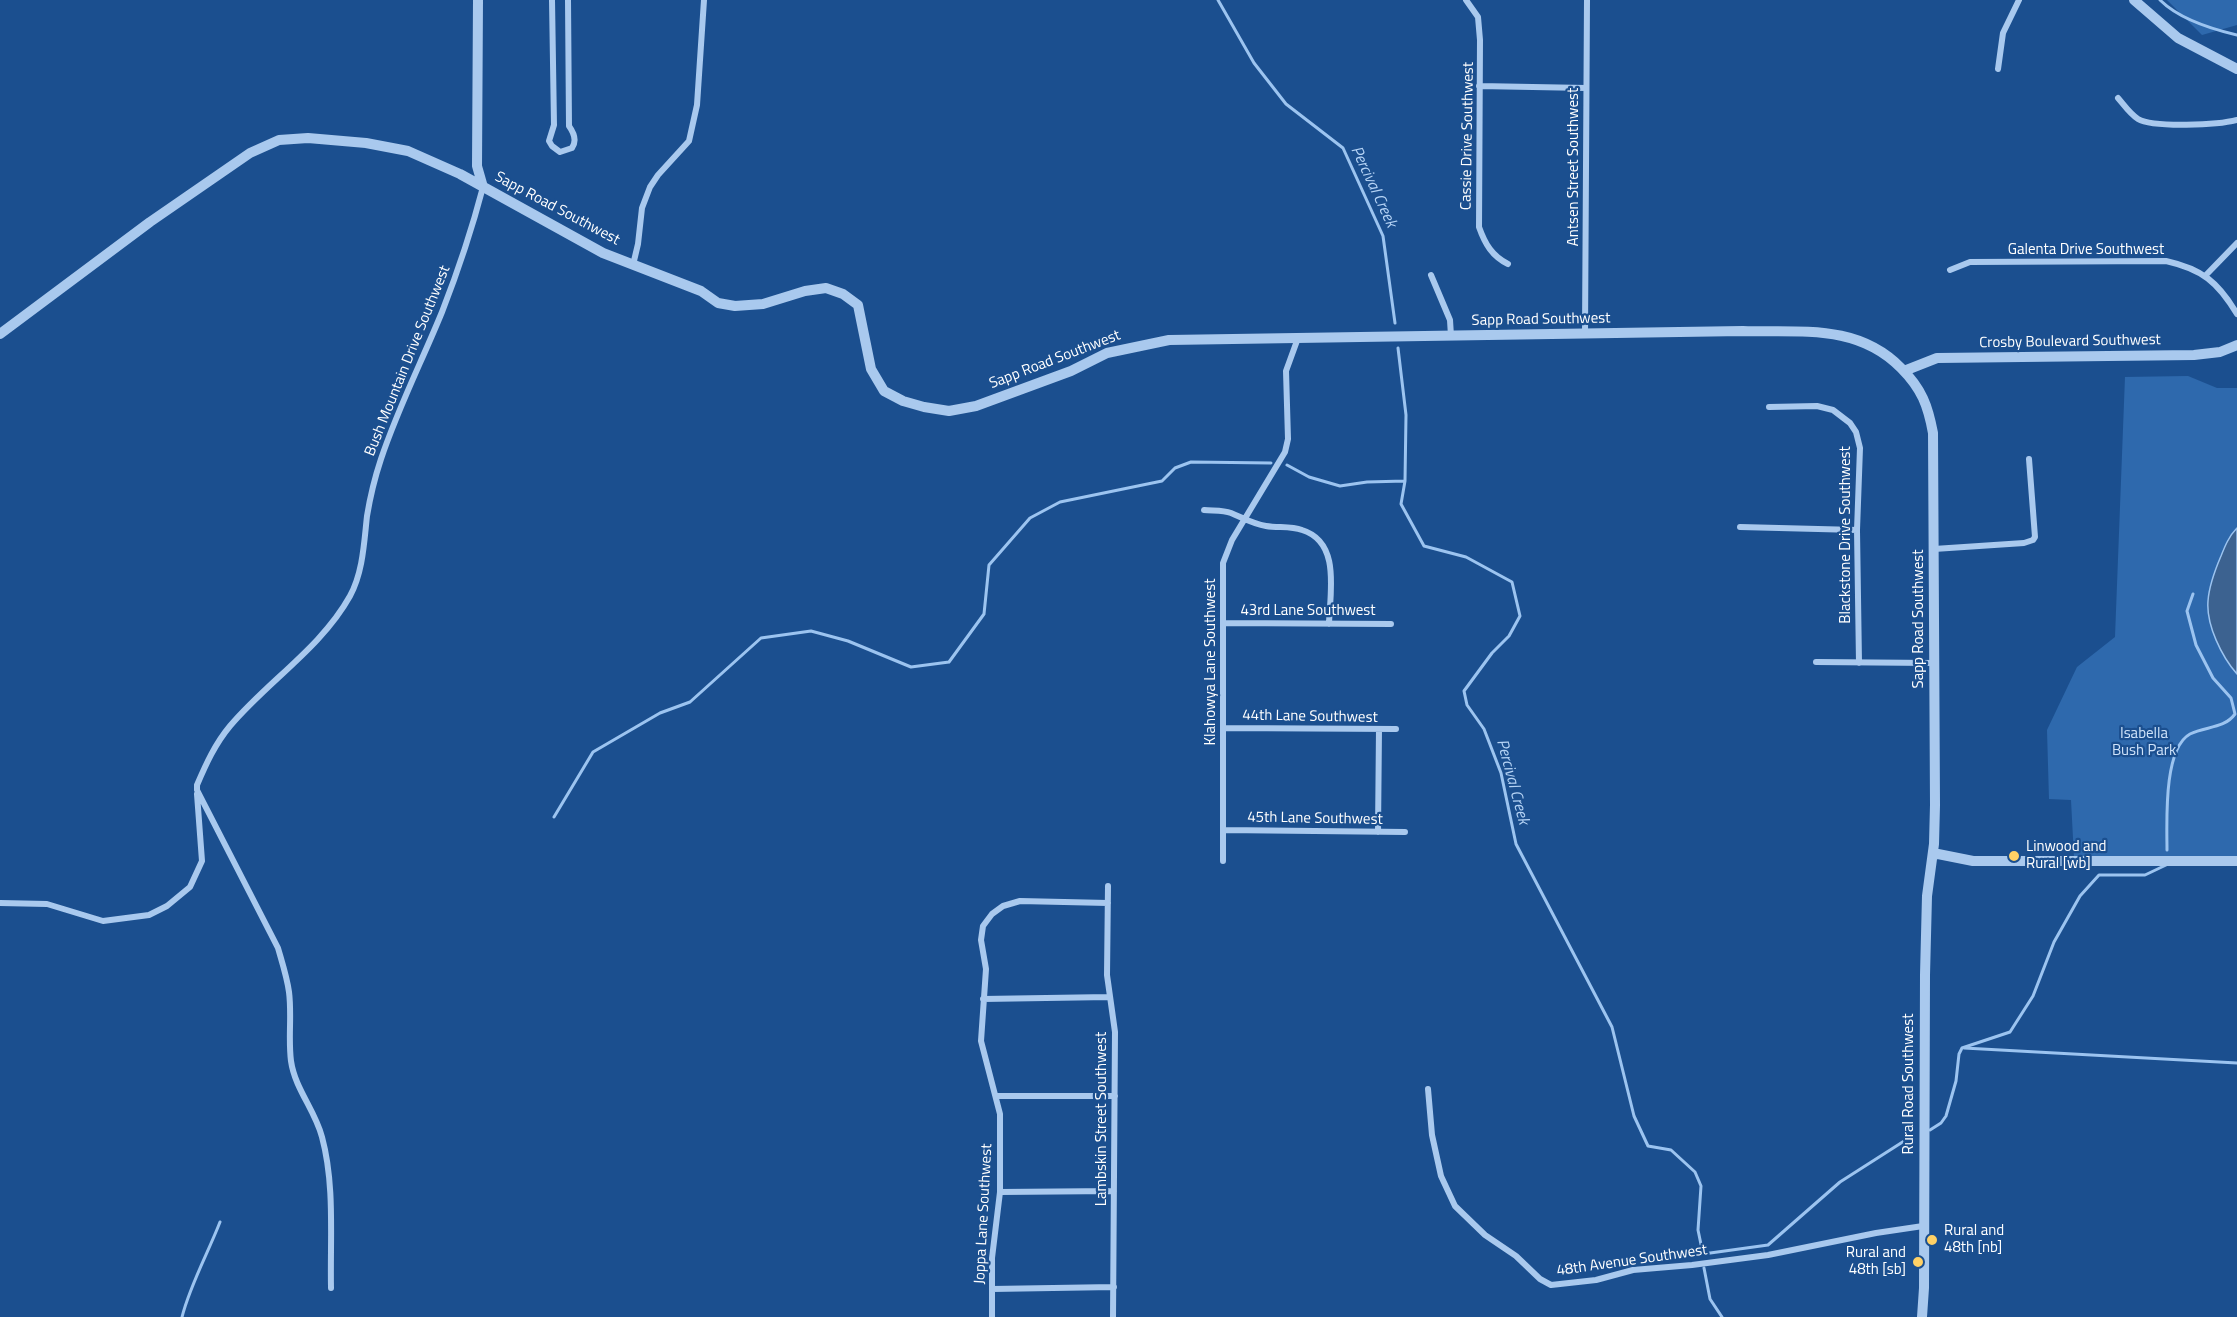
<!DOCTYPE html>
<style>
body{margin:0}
canvas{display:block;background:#1b4f8f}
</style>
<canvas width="2237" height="1317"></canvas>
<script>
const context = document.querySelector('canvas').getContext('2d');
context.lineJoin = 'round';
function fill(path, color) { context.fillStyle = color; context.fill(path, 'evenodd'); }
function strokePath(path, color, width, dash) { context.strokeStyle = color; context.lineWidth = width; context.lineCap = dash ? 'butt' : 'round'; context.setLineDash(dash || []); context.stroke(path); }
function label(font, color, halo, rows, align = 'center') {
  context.font = font + ' "Titillium Web",sans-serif'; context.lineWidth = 4.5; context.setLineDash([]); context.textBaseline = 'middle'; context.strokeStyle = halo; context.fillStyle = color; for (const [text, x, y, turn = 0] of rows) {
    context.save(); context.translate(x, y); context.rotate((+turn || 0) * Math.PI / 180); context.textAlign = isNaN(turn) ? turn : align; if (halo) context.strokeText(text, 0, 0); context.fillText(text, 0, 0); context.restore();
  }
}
const green = new Path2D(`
 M2167,0H2237V25L2202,35Z
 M2188,376L2217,388H2237V858L2074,857L2071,800L2049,799L2047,730L2077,667L2115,637L2125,377Z`);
const water = new Path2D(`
 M2237,528V674C2222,657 2206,625 2208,601C2209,586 2215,570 2221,556C2225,546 2229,536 2237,528Z`);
const stream = new Path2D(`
 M1218,0L1254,63L1286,104L1343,148L1383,236L1395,323
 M2160,0C2179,19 2211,29 2237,35
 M1398,348L1406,415L1405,481L1401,504L1424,546L1466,557L1512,582L1520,616L1509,636L1492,653L1464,691L1467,705L1484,729L1501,773L1516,844L1612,1027L1634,1116L1648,1146L1671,1150L1695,1172L1701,1186L1698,1230L1703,1254L1768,1245L1840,1182L1912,1136
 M1287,465L1309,477L1340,486L1367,482L1405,481
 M554,817L593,752L660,713L690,702L761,638L811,631L848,641L911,667L949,662L984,614L989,565L1030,518L1060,502L1162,481L1175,468L1191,462L1271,463
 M2167,850C2167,823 2163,749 2190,734C2206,726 2224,729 2235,714L2231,698L2213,678L2196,645L2187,611L2193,594
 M1964,1048L2237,1063
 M1930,1130L1941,1123L1946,1116L1956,1081L1959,1054L1962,1048L2010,1032L2033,996L2054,942L2080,896L2099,875H2145L2166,865
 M1704,1268L1710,1299L1722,1317
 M182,1317C190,1285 208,1253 220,1222`);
const minor = new Path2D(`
 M552,0L554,125L549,141L552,146L560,152L572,148C577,141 574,133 569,126L568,0
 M1466,0L1478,17L1480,40L1479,227C1485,244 1492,256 1508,264
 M1998,69L2003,33L2019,0
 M1479,86L1586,88
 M2118,98C2124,105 2130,114 2138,119C2153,128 2219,125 2237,120
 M633,265L638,244L642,208L650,187L658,175L689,141L697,105L704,0
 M1950,270L1970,262L2166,261C2202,269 2218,282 2237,314
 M1431,275L1450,320L1451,336
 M2206,275L2237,243
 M1585,333L1587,0
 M1769,407L1817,406L1833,410L1850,423L1856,432L1860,448L1857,530L1859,663
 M1204,510C1212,511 1223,510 1231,513C1243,518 1253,524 1266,526C1278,528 1291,526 1302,530C1341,542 1330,592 1329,624
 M1740,527L1857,530
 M1934,549L2024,543L2033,540L2035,537L2029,459
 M1224,623L1391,624
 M1816,662L1933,663
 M1224,728L1396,729
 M1224,830L1405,832
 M1378,832L1379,729
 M1223,861V563L1232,540L1285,452L1288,439L1286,371L1298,338
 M1108,886L1107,975L1115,1032L1113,1317
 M0,903L47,904L103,921L149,915L167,906L190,887L202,861L197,794
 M983,999L1109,997
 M1428,1089L1432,1135L1441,1176L1455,1206L1485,1235L1516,1256L1540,1279L1551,1285L1596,1280L1633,1270L1692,1265L1768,1255L1876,1233L1923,1226
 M996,1096H1115
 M1000,1192L1114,1191
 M331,1288C330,1238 335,1185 322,1137C315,1110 295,1089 291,1061C288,1038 292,1015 289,992C287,977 282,962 278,948L197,790V785C206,764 215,744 230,726C268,681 321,648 350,596C363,572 364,543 367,516C370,498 375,477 381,459C398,408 422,361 442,312C458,271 472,229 483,187
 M992,1289L1114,1287
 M992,1317V1258L1000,1192V1114L981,1041L986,969L981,940L983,926L992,914L1003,906L1020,901L1108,903`);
const tertiary = new Path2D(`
 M478,0L477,166L483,187
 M2134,0L2178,38L2237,69
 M0,334L150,222L250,153L279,140L308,138L366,143L408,151L460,174L603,253L701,291L718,303L735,306L763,304L805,291L826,288L843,294L858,305L871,369L884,391L903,401L924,407L949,411L976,406L1071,371L1107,353L1169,340L1743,331C1800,333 1857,323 1901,368C1922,389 1928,406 1933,433L1935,805L1934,844L1927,896L1925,975L1924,1288L1922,1317
 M1904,371L1937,358L2194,355L2220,352L2237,345
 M1933,853L1973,861H2237`);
const markers = [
 [2014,856,6,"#ffd166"],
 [1932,1240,6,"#ffd166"],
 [1918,1262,6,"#ffd166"]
];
const streetNames = [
 ["Cassie Drive Southwest",1468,136,-89],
 ["Antsen Street Southwest",1574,167,-90],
 ["Sapp Road Southwest",557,209,28],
 ["Galenta Drive Southwest",2086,250],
 ["Sapp Road Southwest",1541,320,-1],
 ["Crosby Boulevard Southwest",2070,342,-1],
 ["Sapp Road Southwest",1055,360,-21],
 ["Bush Mountain Drive Southwest",408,361,-68],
 ["Blackstone Drive Southwest",1846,535,-90],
 ["43rd Lane Southwest",1308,611],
 ["Sapp Road Southwest",1919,619,-90],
 ["Klahowya Lane Southwest",1211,662,-90],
 ["44th Lane Southwest",1310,717,1],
 ["45th Lane Southwest",1315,819,1],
 ["Rural Road Southwest",1909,1084,-90],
 ["Lambskin Street Southwest",1102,1119,-90],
 ["Joppa Lane Southwest",984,1214,-87],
 ["48th Avenue Southwest",1632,1261,-8]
];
const parkNames = [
 ["Isabella",2144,734],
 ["Bush Park",2144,751]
];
const poiNames = [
 ["Linwood and",2026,847],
 ["Rural [wb]",2026,864],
 ["Rural and",1944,1231],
 ["48th [nb]",1944,1248],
 ["Rural and",1906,1253,"right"],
 ["48th [sb]",1906,1270,"right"]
];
const waterNames = [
 ["Percival Creek",1373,187,65],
 ["Percival Creek",1512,782,75]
];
fill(green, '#2e69ad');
fill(water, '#3c6290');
strokePath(water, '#9cc4f0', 1.5);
strokePath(stream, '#9cc4f0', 3);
strokePath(minor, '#a9c9ee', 6);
strokePath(tertiary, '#a9c9ee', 10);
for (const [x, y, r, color] of markers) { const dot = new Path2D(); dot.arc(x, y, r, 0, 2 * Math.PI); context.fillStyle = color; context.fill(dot); strokePath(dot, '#1b4f8f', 2); }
label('15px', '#fff', '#1b4f8f', streetNames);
label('15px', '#cfe3fa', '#1b4f8f', parkNames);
label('15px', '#fff', '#1b4f8f', poiNames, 'left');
label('italic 16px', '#b5d3f5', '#1b4f8f', waterNames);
</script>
